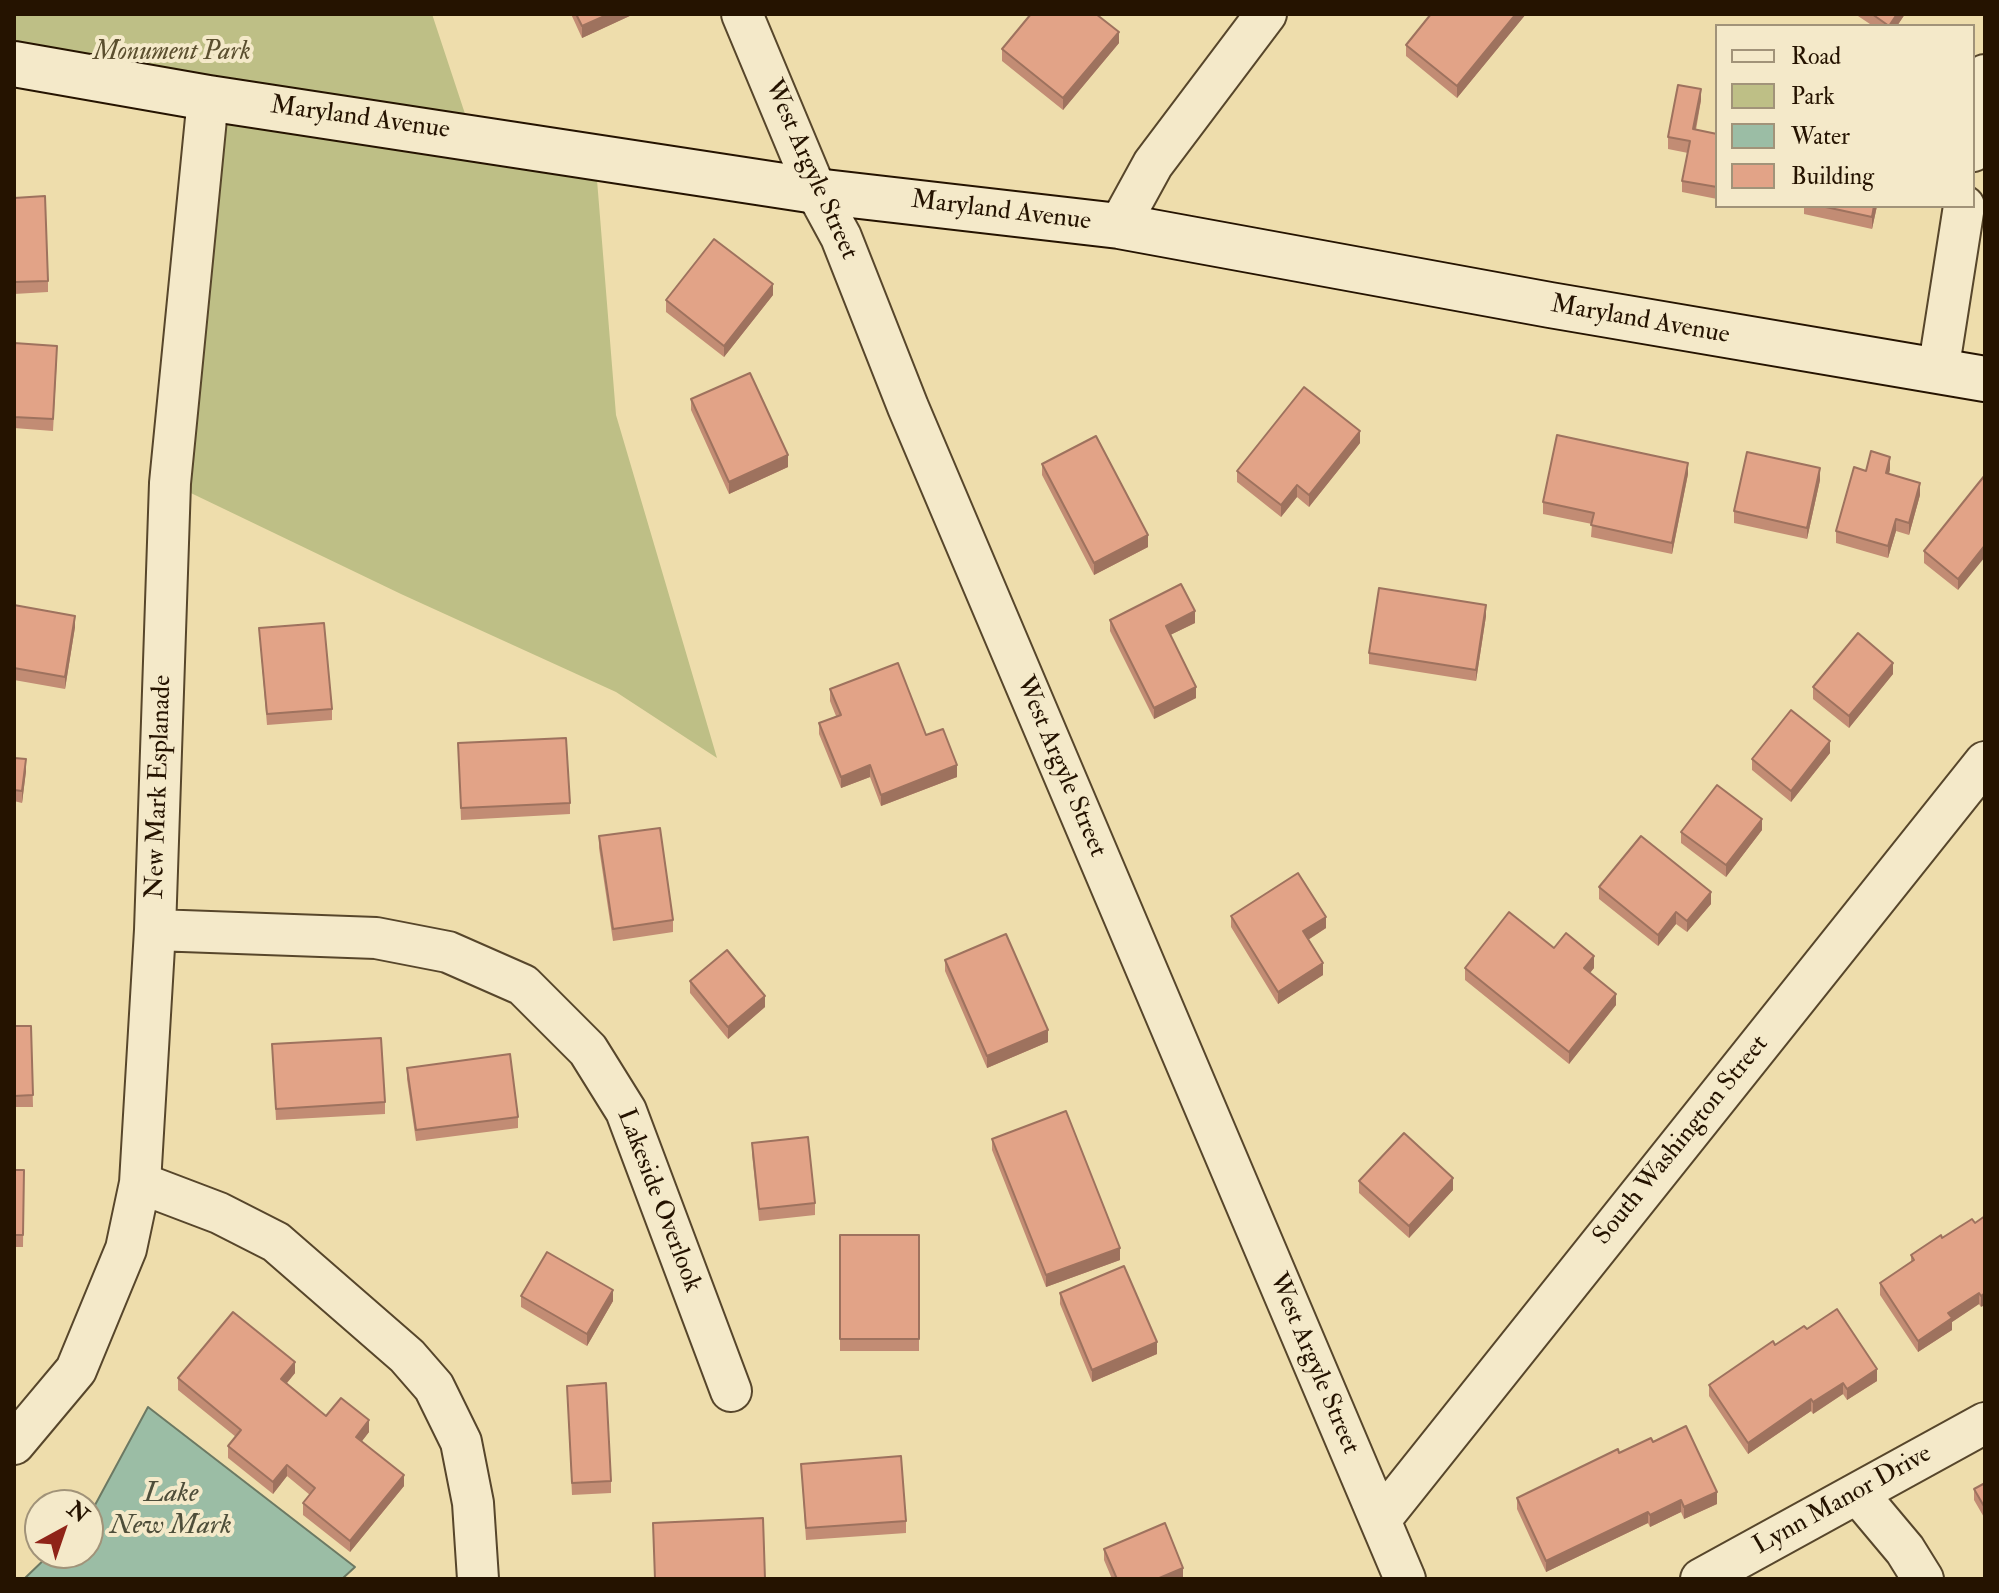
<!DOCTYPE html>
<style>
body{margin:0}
#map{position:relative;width:1999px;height:1593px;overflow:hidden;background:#eeddac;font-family:"IM FELL Double Pica",serif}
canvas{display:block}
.frame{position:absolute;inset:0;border:16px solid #251300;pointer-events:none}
.legend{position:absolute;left:1715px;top:24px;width:260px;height:184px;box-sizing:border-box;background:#f4e9c9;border:2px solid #a19379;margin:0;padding:10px 14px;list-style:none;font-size:24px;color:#251300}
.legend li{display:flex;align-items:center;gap:16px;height:40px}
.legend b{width:40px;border:2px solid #a19379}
.north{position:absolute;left:24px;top:1489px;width:80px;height:80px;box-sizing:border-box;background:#f4e9c9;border:2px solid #a19379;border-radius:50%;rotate:40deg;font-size:22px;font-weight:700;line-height:32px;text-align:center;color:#251300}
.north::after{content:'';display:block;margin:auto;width:28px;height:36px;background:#8f2418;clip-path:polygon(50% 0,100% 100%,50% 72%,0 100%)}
</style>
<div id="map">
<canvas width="1999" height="1593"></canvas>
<div class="frame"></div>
<ul class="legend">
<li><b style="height:10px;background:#f4e9c9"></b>Road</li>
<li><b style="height:22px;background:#bebf86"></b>Park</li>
<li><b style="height:22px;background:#9bbda5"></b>Water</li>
<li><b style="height:22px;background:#e2a387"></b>Building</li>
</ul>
<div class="north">N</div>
</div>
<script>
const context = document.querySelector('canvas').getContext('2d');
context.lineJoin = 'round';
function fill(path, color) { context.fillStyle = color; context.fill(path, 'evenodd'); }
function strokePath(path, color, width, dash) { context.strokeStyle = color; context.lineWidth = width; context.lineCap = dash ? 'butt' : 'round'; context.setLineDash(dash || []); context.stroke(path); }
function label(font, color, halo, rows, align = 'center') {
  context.font = font + ' "IM FELL Double Pica",serif'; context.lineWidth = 8; context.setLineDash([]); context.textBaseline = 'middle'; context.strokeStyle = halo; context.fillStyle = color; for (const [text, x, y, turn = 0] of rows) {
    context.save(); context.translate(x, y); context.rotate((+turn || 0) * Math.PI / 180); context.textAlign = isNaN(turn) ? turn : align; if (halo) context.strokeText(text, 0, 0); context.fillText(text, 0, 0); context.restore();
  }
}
const green = new Path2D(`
 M14,14H432L472,135L595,155L616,415L717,758L616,692L401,594L170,483L208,98L14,64Z`);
const water = new Path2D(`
 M148,1407L355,1567L342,1579H24L51,1553H88V1518Z`);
const minor = new Path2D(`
 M742,14L816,191L841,237L908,407L1405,1579
 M1973,151L1985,75
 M1119,226L1153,164L1266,14
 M1938,372L1964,206
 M155,930L376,938L448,952L523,985L588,1050L626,1111L731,1391
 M140,1183L219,1213L276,1242L407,1356L434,1387L461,1442L473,1503L478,1579
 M14,1444L76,1370L126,1249L140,1183L155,930L170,483L208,98
 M1858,1494L1905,1550L1923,1579
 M1380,1520L1985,762
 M1701,1579L1985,1423`);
const secondary = new Path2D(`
 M14,64L208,98L816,191L1119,226L1550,305L1985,379`);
const wall = new Path2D(`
 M571,14H634L582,38Z
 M1431,14H1526L1457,98L1406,56V45Z
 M1855,14H1905L1897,26H1873Z
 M1119,43L1063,110L1002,61V49Z
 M1701,100L1696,130L1717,134V199L1682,192V181L1688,153L1668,149V137Z
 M14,198L48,281V292L14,294Z
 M1804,206H1877L1872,229L1804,214Z
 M773,295L724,357L666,312V300Z
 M14,343L57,357L53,431L14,428Z
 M691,399L788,467L729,494L691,410Z
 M1360,443L1309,507L1297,497L1281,517L1237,482V471Z
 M1042,464L1148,547L1094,575L1042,475Z
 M1890,469L1889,474L1920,495L1909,535L1896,531L1888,558L1836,543V531L1866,471Z
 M1688,474L1672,554L1591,537L1592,524L1543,514V502Z
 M1985,475L1958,590L1924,563V551Z
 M1820,480L1807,539L1734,523V511Z
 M14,608L75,627L65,689L14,680Z
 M1486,616L1476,681L1369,664V653Z
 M1110,620L1195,623L1170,635L1196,698L1154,719L1110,631Z
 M259,628L332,709V720L267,725Z
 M1893,674L1849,728L1813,699V687Z
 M830,689L926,735L957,777L881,806L870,777L841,788L819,734V723L836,716L830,701Z
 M458,743L570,803V814L461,820Z
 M1830,753L1791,802L1752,770V759Z
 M14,758L26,771L22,803L14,801Z
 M1762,830L1726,877L1681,843V832Z
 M599,836L673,920V932L613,941L599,848Z
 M1599,887L1711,904L1687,932L1676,924L1658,946L1599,899Z
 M1231,916L1326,928L1308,940L1323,975L1278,1004L1231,927Z
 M1554,948L1594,968L1590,973L1616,1005L1569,1064L1465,980V968Z
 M945,960L1048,1042L987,1068L945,971Z
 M690,981L765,1007L728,1039L690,993Z
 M14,1026H31L33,1107H14Z
 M272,1044L385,1102V1114L276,1120Z
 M407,1068L518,1117V1128L416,1141L407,1079Z
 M992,1139L1120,1260L1046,1287L992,1150Z
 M752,1143L815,1203V1215L759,1221L752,1154Z
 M14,1170H24L23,1247H14Z
 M1359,1181L1453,1190L1409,1238L1359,1193Z
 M1985,1216L1981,1307L1979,1304L1952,1322V1330L1918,1352L1880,1295V1283L1911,1262V1255L1975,1223Z
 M840,1235H919V1351H840Z
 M1060,1293L1157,1354L1092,1382L1060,1304Z
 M521,1296L613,1301L587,1346L521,1307Z
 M1807,1329L1877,1381L1847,1400L1843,1394L1813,1414L1811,1411L1748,1454L1709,1396V1385L1775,1345Z
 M295,1373L287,1383L326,1416L369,1432L361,1442L404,1486L350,1552L303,1515V1503L310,1495L287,1476L273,1494L228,1458V1446L236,1437L178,1390V1378Z
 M567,1386L611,1481V1493L572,1495Z
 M1653,1442L1717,1504L1684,1519L1681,1512L1650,1527L1648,1523L1546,1572L1517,1509V1498L1619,1453Z
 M801,1464L906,1521V1533L806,1540Z
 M1985,1483V1519L1974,1500V1489Z
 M1104,1549L1183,1579H1112L1104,1560Z`);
const shadedWall = new Path2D(`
 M609,14H634L582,38V26Z
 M1516,14H1526L1457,98V86Z
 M1897,14H1905L1897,26H1889Z
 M1119,32V43L1063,110V98Z
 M1701,89V100L1693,141V129Z
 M1874,206H1877L1872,229V217Z
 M773,284V295L724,357V346Z
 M1360,431V443L1309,507V495Z
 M788,455V467L729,494V482Z
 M1890,457V469L1886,485V473Z
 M1688,463V474L1672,554V543Z
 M1820,468V480L1807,539V528Z
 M1920,483V495L1909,535V523Z
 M1297,485V497L1281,517V505Z
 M1896,519V531L1888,558V546Z
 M1148,535V547L1094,575V563Z
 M1985,545V557L1958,590V579Z
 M1486,605V616L1476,681V670Z
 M1195,611V623L1166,637V626Z
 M75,616V627L65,689V677Z
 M1893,663V674L1849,728V716Z
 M1196,687V698L1154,719V708Z
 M1830,741V753L1791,802V791Z
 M26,759V771L22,803V791Z
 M870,765V777L841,788V777Z
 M957,765V777L881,806V795Z
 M1762,819V830L1726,877V865Z
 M1711,892V904L1687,932V921Z
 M1676,912V924L1658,946V935Z
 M1326,917V928L1303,943V931Z
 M1594,956V968L1584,980V968Z
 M1323,963V975L1278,1004V992Z
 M1616,994V1005L1569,1064V1052Z
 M765,996V1007L728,1039V1027Z
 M1048,1030V1042L987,1068V1056Z
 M1453,1178V1190L1409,1238V1226Z
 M1120,1248V1260L1046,1287V1275Z
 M613,1290V1301L587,1346V1334Z
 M1979,1293V1304L1952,1322V1330L1918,1352V1341L1948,1313Z
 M1985,1293V1305L1981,1307V1296Z
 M1157,1342V1354L1092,1382V1370Z
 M295,1362V1373L281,1390V1379Z
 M1877,1369V1381L1847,1400V1389Z
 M1843,1383V1394L1813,1414V1402Z
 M1811,1399V1411L1748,1454V1443Z
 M369,1420V1432L356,1449V1437Z
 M287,1465V1476L273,1494V1482Z
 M404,1475V1486L350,1552V1541Z
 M1717,1492V1504L1684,1519V1507Z
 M1681,1500V1512L1650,1527V1515Z
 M1648,1512V1523L1546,1572V1561Z
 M1183,1568V1579H1157Z`);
const building = new Path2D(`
 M576,14H609L582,26Z
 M1031,14H1096L1119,32L1063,98L1002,49Z
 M1431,14H1516L1457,86L1406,45Z
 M1872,14H1897L1889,26Z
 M1678,85L1701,89L1693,129L1717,134V187L1682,181L1690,141L1668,137Z
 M45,196L48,281L14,282V198Z
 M1821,206H1874L1872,217Z
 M714,239L773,284L724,346L666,300Z
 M14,343L57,346L53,419L14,417Z
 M750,373L788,455L729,482L691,399Z
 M1304,387L1360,431L1309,495L1297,485L1281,505L1237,471Z
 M1557,435L1688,463L1672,543L1591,525L1594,513L1543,502Z
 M1096,436L1148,535L1094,563L1042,464Z
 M1871,451L1890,457L1886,473L1920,483L1909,523L1896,519L1888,546L1836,531L1854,467L1866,471Z
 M1747,452L1820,468L1807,528L1734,511Z
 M1985,475V545L1958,579L1924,551Z
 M1181,584L1195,611L1166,626L1196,687L1154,708L1110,620Z
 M1379,588L1486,605L1476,670L1369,653Z
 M14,605L75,616L65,677L14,668Z
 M324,623L332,709L267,714L259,628Z
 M1858,633L1893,663L1849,716L1813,687Z
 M898,663L926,735L943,729L957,765L881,795L870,765L841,777L819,723L841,715L830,689Z
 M1791,710L1830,741L1791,791L1752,759Z
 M566,738L570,803L461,808L458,743Z
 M14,758L26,759L22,791L14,790Z
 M1717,785L1762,819L1726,865L1681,832Z
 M660,828L673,920L613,929L599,836Z
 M1641,836L1711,892L1687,921L1676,912L1658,935L1599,887Z
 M1298,873L1326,917L1303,931L1323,963L1278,992L1231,916Z
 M1509,912L1554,948L1566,933L1594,956L1584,968L1616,994L1569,1052L1465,968Z
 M1006,934L1048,1030L987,1056L945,960Z
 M727,950L765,996L728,1027L690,981Z
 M14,1026H31L33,1095L14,1096Z
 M381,1038L385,1102L276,1109L272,1044Z
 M510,1054L518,1117L416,1130L407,1068Z
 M1066,1111L1120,1248L1046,1275L992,1139Z
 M1404,1133L1453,1178L1409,1226L1359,1181Z
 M808,1137L815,1203L759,1209L752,1143Z
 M14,1170H24L23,1235H14Z
 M1985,1216V1293L1981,1296L1979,1293L1948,1313L1952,1318L1918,1341L1880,1283L1914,1260L1911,1255L1941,1235L1942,1238L1972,1219L1975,1223Z
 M840,1235H919V1339H840Z
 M547,1252L613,1290L587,1334L521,1296Z
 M1124,1266L1157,1342L1092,1370L1060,1293Z
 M1837,1309L1877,1369L1847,1389L1843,1383L1813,1402L1811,1399L1748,1443L1709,1385L1773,1341L1775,1345L1804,1326L1807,1329Z
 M233,1312L295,1362L281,1379L326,1416L341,1398L369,1420L356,1437L404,1475L350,1541L303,1503L315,1488L287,1465L273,1482L228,1446L241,1430L178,1378Z
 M606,1383L611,1481L572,1483L567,1386Z
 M1686,1426L1717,1492L1684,1507L1681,1500L1650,1515L1648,1512L1546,1561L1517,1498L1618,1449L1619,1453L1651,1438L1653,1442Z
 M901,1456L906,1521L806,1528L801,1464Z
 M1985,1483V1508L1974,1489Z
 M763,1518L765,1579H655L653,1523Z
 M1165,1523L1183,1568L1157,1579H1117L1104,1549Z`);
const parkNames = [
 ["Monument Park",172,53]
];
const streetNames = [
 ["Maryland Avenue",360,119,8],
 ["West Argyle Street",810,170,66],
 ["Maryland Avenue",1001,212,7],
 ["Maryland Avenue",1640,321,10],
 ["West Argyle Street",1060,767,67],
 ["New Mark Esplanade",160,787,-88],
 ["South Washington Street",1682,1141,-51],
 ["Lakeside Overlook",658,1201,69],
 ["West Argyle Street",1313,1364,67],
 ["Lynn Manor Drive",1843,1501,-29]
];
const waterNames = [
 ["Lake",171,1495],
 ["New Mark",171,1527]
];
fill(green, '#bebf86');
fill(water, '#9bbda5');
strokePath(water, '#6c7963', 2);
strokePath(minor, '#57462b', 44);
strokePath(secondary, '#251300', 48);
strokePath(minor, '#f4e9c9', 40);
strokePath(secondary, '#f4e9c9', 44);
fill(wall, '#c28c74');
fill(shadedWall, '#9e725e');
fill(building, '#e2a387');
strokePath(building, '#9e725e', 2);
label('italic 26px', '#5b4f2f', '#f4e9c9', parkNames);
label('26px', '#251300', '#f4e9c9', streetNames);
label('italic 28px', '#4e4e3a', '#f4e9c9', waterNames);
</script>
